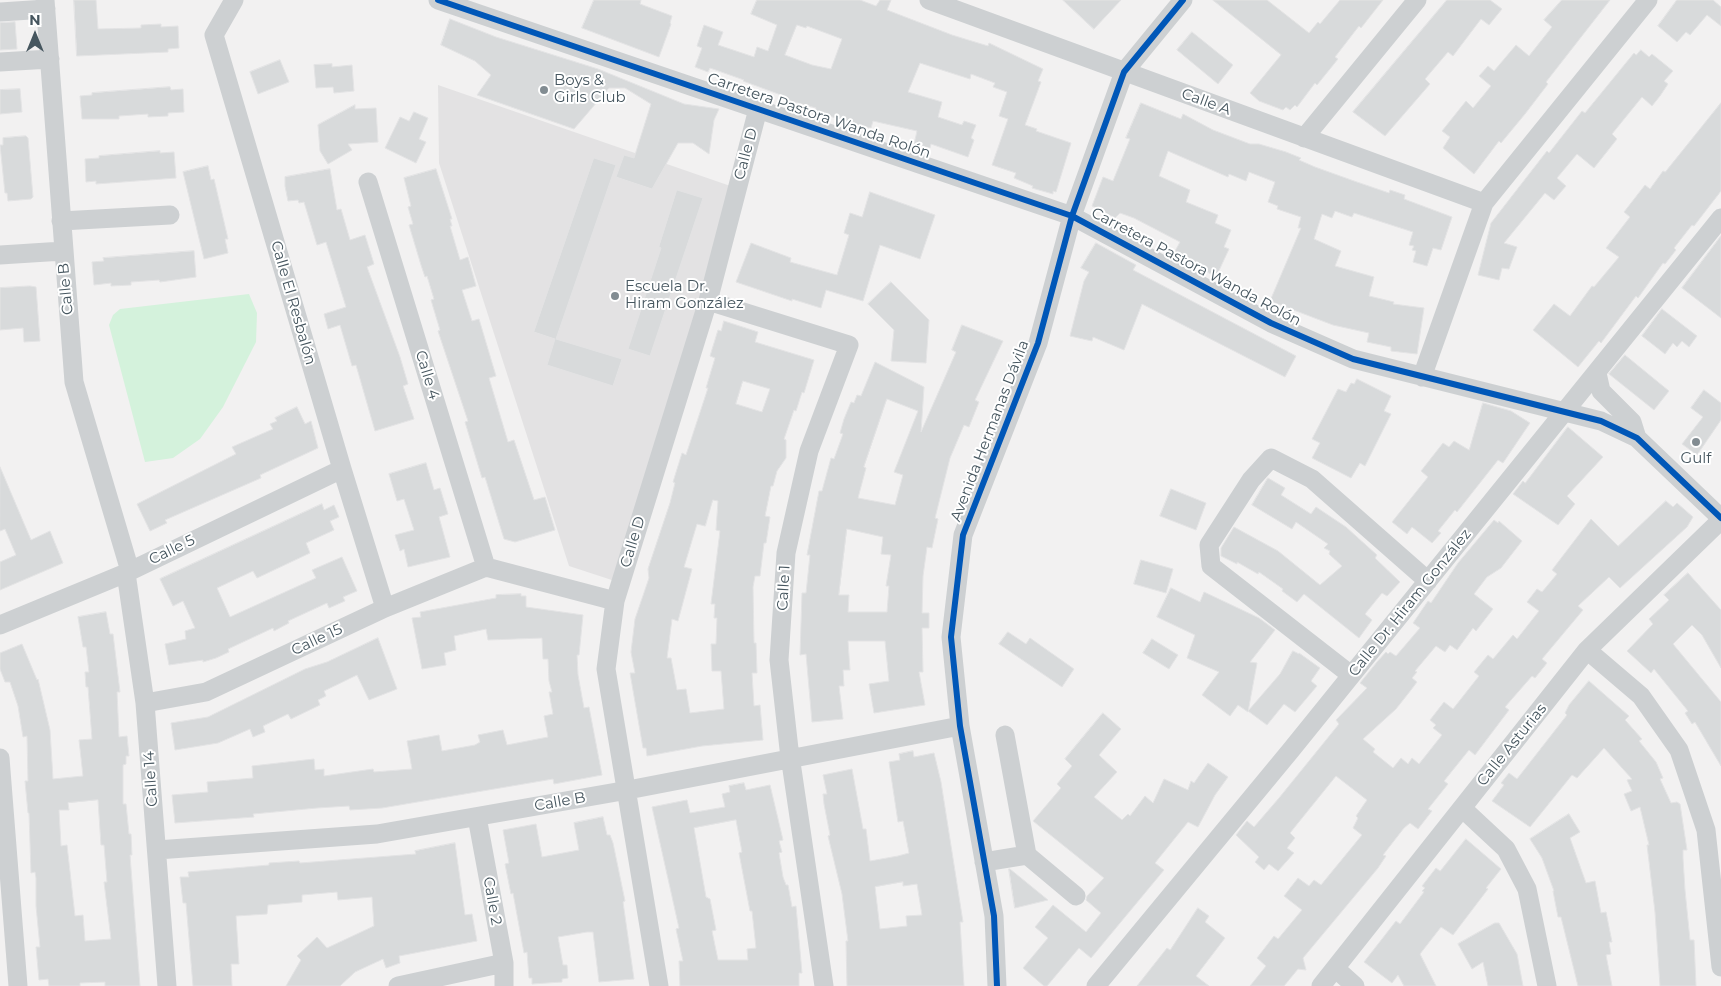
<!DOCTYPE html>
<meta charset="utf-8">
<style>
body{margin:0}
#map{position:relative;width:1721px;height:986px;overflow:hidden;background:#f2f1f1;font-family:Montserrat,sans-serif}
canvas{display:block}
.north{position:absolute;left:10px;top:10px;width:50px;height:50px;-webkit-text-stroke:4px #fff;paint-order:stroke;rotate:0deg;font-size:14px;font-weight:700;line-height:20px;text-align:center;color:#46565f}
.north::after{content:'';display:block;margin:auto;width:18px;height:22px;background:#46565f;clip-path:polygon(50% 0,100% 100%,50% 72%,0 100%)}
</style>
<div id="map">
<canvas width="1721" height="986"></canvas>
<div class="north">N</div>
</div>
<script>
const context = document.querySelector('canvas').getContext('2d');
context.lineJoin = 'round';
function fill(path, color) { context.fillStyle = color; context.fill(path, 'evenodd'); }
function strokePath(path, color, width, dash) { context.strokeStyle = color; context.lineWidth = width; context.lineCap = dash ? 'butt' : 'round'; context.setLineDash(dash || []); context.stroke(path); }
function label(font, color, halo, rows, align = 'center') {
  context.font = font + ' Montserrat,sans-serif'; context.lineWidth = 4; context.setLineDash([]); context.textBaseline = 'middle'; context.strokeStyle = halo; context.fillStyle = color; for (const [text, x, y, turn = 0] of rows) {
    context.save(); context.translate(x, y); context.rotate((+turn || 0) * Math.PI / 180); context.textAlign = isNaN(turn) ? turn : align; if (halo) context.strokeText(text, 0, 0); context.fillText(text, 0, 0); context.restore();
  }
}
const education = new Path2D(`
 M438,85L742,190L624,584L569,566L439,163Z`);
const green = new Path2D(`
 M249,294L257,313L256,342L223,407L200,439L173,458L145,462L109,325L113,315L120,309Z`);
const building = new Path2D(`
 M74,0H96L98,29L141,28V25L161,24V27L178,26L179,48L168,49V52L77,56Z
 M594,0H641L640,4L672,16L670,23L671,24L659,57L582,28Z
 M757,0H860L876,6L880,0H891L887,10L952,35L988,46L989,43L1043,69L1038,81L1041,82L1025,125L1037,129L1036,131L1071,143L1056,192L1053,191V194L1032,188L1033,186L1014,178L1016,173L992,165L1008,119L999,116L1007,92L993,87L995,83L971,74L970,79L920,63L908,92L942,102L938,117L962,125L964,121L976,125L971,138L974,140L968,157L931,144L930,148L914,144L917,131L873,121L871,128L853,124L815,111L816,108L780,98L781,95L743,81L744,80L710,68L708,72L695,67L702,48L697,46L704,25L723,32L718,45L754,57L757,47L768,51L777,25L751,14ZM797,25L806,28L807,26L842,39L831,69L812,65L785,55Z
 M1063,0H1121L1094,29Z
 M1213,0H1267L1309,33L1318,22L1320,24L1340,0H1383L1361,28L1359,26L1335,57L1338,59L1317,85L1315,83L1297,107L1295,105L1290,110L1286,107L1283,110L1259,101L1250,93L1281,55Z
 M1447,0H1490L1502,9L1489,25L1481,19L1453,56L1448,52L1425,79L1430,84L1385,136L1353,112Z
 M1562,0H1610L1546,82L1548,84L1525,114L1501,143L1499,141L1474,174L1443,148L1450,137L1442,131L1466,101L1473,108L1491,86L1479,76L1488,66L1494,71L1516,45L1529,56L1552,27L1544,20Z
 M1677,0H1713L1721,7V26L1707,15L1690,35L1686,32L1677,42L1658,26Z
 M450,19L496,37L598,69L684,104L719,109L714,120L709,154L693,143H678L652,189L616,177L624,155L634,158L651,104L625,88H609L574,129L477,95L491,75L475,61L441,45Z
 M15,22L17,49L0,50V23Z
 M1192,32L1233,65L1218,84L1177,50Z
 M1641,50L1649,57L1652,54L1673,71L1664,81L1668,84L1660,96L1652,106L1642,97L1612,134L1617,139L1594,168L1577,154L1557,178L1566,186L1554,200L1545,193L1504,243L1517,247L1509,269L1502,268L1499,280L1478,275L1491,223L1547,151L1549,153L1582,111L1585,113L1634,53L1636,55Z
 M280,60L289,82L258,94L250,72Z
 M332,64V67L352,65L354,91L334,93L333,87L316,88L314,65Z
 M170,87L171,90L183,89L184,112L168,113V116L148,117V114L119,116V119H82L80,96L92,95V93Z
 M20,89L22,112L0,114V90Z
 M1141,103L1181,119L1183,114L1213,130L1250,144H1259L1286,152L1301,158L1299,160L1315,167L1354,181L1389,193L1390,190L1405,195L1404,199L1452,217L1441,250L1433,248L1427,266L1413,262L1416,251L1412,250L1414,246L1409,245L1413,232L1354,213L1352,217L1335,211L1332,218L1322,214L1314,239L1341,251L1335,266L1374,277L1369,296L1394,302L1393,304L1424,308L1417,354L1391,351V347L1367,342L1369,333L1333,325L1270,301L1301,228H1298L1301,217L1277,209L1278,206L1268,202L1275,182L1249,172L1246,181L1229,174L1228,177L1168,151L1159,176L1190,190L1186,202L1218,215L1215,223L1231,230L1224,247L1229,249L1216,277L1174,253L1180,242L1134,218L1120,213L1115,218L1092,206L1103,177L1113,181L1130,139L1126,138Z
 M1721,103V191L1694,226L1692,225L1674,248L1676,250L1665,264L1663,263L1638,298L1636,296L1601,343L1599,341L1578,367L1533,330L1554,304L1570,316L1592,286L1594,287L1619,257L1606,248L1630,217L1624,212L1645,185L1650,189L1663,171L1665,172Z
 M355,105V109L376,108L378,142L348,144L352,150L328,164L320,151L318,125Z
 M414,112L428,118L419,139L426,142L416,163L385,148L400,117L409,121Z
 M26,136L28,138L33,197L31,199L8,201L7,193H5L0,145H3V138Z
 M160,151V153L174,152L176,178L96,184V181L86,182L85,159L99,158V156Z
 M594,158L616,165L556,339L622,359L613,386L547,365L555,339L534,332Z
 M208,166L211,180L214,179L228,239H225L228,253L204,259L183,172Z
 M330,169L337,210L341,209L350,240L365,235L374,264L367,267L400,357L408,384L403,386L414,419L375,431L356,365L352,366L340,325L328,329L324,314L346,307L326,242L317,245L304,202L299,203L298,200L288,201L285,186V177Z
 M436,169L452,219H450L452,226H450L460,260L468,257L476,286L462,290L472,321L479,319L496,376L489,378L508,442L514,440L534,500L545,497L555,530L515,542L504,539L485,477L482,478L465,422L468,421L438,331L440,330L431,300L434,299L427,276L425,277L421,265L409,225L413,224L408,207L411,206L404,178Z
 M677,190L703,198L650,356L628,349L661,248L659,247Z
 M870,192L935,215L920,259L880,245L863,301L826,290L821,308L792,299V301L736,282L751,243L791,258L790,262L837,275L849,235L844,233L850,213L862,217Z
 M1721,236V318L1682,288Z
 M1096,243L1136,265L1133,270L1296,356L1285,377L1142,304L1124,350L1093,337L1092,341L1070,336L1084,281L1089,272L1081,268Z
 M194,251L196,277L160,282L159,280L131,282V285L111,286V283L94,285L92,262L104,261L103,258Z
 M891,282L929,320L926,363L891,361L894,330L868,304Z
 M30,286L36,287L40,341L24,342L23,328L0,330V288Z
 M1662,309L1697,336L1689,347L1682,341L1677,347L1673,343L1665,354L1642,336Z
 M724,321L758,332L755,342L814,360L804,393L802,392L796,411L794,410L784,439L786,440V458L777,471L773,486H771L765,516L770,517L766,543H764L760,576H755L753,587L754,643H756L757,673H752L754,706L760,705L763,740L702,746L647,756L646,748H643L630,673H635L631,652L635,619L649,578L648,569L670,503L675,483L673,482L682,453L686,455L708,388H706L715,358L710,356L718,330L721,331ZM743,381L770,389L762,412L736,404ZM713,500L718,501L716,530L720,531L711,604H715L714,618H717L716,644H711L712,671H721L724,709L690,713L686,689L677,690L671,658H667L672,619L678,621L692,569L684,567L697,524L705,526Z
 M962,325L1003,341L975,400L979,402L969,427L964,425L950,458L935,518L938,519L932,548L927,547L923,576L922,613H929V628H922L923,672H919L925,705L874,713L869,684L889,681L885,641H848L850,670H843L844,686H839L843,719L812,722L806,654L800,655L802,593H806L810,555H807L819,491H822L831,458L834,459L843,434L840,433L844,419L851,402L854,403L857,395L861,396L875,362L924,387L921,432L956,352L952,350ZM887,399L918,411L894,472L903,475L895,505L858,498L866,468L864,467ZM847,529L883,537L881,554L891,555L886,586H889L887,612H848L849,595H839Z
 M1625,355L1669,391L1654,410L1609,374Z
 M1357,379L1391,396L1384,411L1391,414L1365,466L1360,463L1351,478L1312,458L1320,443L1312,439L1338,389L1346,392L1351,383L1354,384Z
 M1704,390L1721,403V420L1697,455L1682,444L1703,417L1691,408Z
 M1483,403L1511,411L1530,423L1503,463L1498,460L1457,512L1455,510L1438,531L1441,533L1432,543L1412,527L1407,534L1392,522L1428,477L1421,471L1443,443L1449,447L1454,441L1469,450Z
 M297,407L305,424L311,421L318,448L260,475L261,478L165,520L167,523L150,531L137,504L236,454L232,447L273,429L270,424L277,421L275,418Z
 M1568,427L1603,457L1567,496L1575,504L1558,525L1513,494L1523,481L1525,483Z
 M426,463L434,490L440,488L448,514L439,517L450,557L408,567L404,549L400,551L395,535L414,530L404,499L397,501L389,474Z
 M0,467L31,540L50,531L63,563L0,590V562L16,555L5,529L0,531Z
 M1268,478L1285,488L1281,495L1311,514L1316,507L1346,527L1377,555L1375,558L1400,582L1387,596L1382,593L1365,614L1372,620L1359,638L1304,594L1297,602L1282,591L1283,589L1259,572L1258,574L1237,562V564L1221,556V548L1234,527L1278,551L1320,585L1342,566L1329,554L1330,551L1324,548L1328,544L1296,522L1292,529L1252,505Z
 M1171,489L1206,503L1196,530L1160,516Z
 M1666,501L1673,507L1677,503L1693,517L1687,527L1620,588L1609,577L1578,606L1583,610L1542,659L1547,663L1535,678L1532,676L1505,707L1509,710L1475,755L1469,750L1444,781L1448,784L1428,809L1432,811L1418,829L1410,823L1404,828L1383,855L1386,856L1378,868L1303,958L1306,970L1298,969L1284,986H1250L1266,966L1257,958L1274,936L1278,939L1302,910L1284,896L1298,878L1309,886L1314,880L1321,885L1362,835L1353,828L1358,818L1356,816L1367,800L1336,776L1290,833L1295,838L1287,848L1294,853L1278,871L1269,864L1264,870L1255,862L1259,857L1236,835L1247,821L1254,827L1279,798L1339,724L1336,720L1367,688L1360,683L1377,662L1386,652L1388,654L1390,652L1396,656L1420,628L1413,623L1428,601L1431,603L1458,563L1494,520L1498,523L1499,521L1522,541L1501,568L1487,577L1474,594L1493,609L1476,631L1473,628L1457,650L1450,645L1445,652L1436,646L1415,671L1417,672L1412,678L1417,682L1411,690L1396,709L1363,739L1375,749L1373,752L1393,768L1401,758L1408,764L1412,758L1419,764L1442,735L1433,728L1436,725L1430,720L1444,702L1453,709L1479,676L1474,672L1488,655L1493,659L1513,635L1517,639L1539,611L1527,602L1537,589L1542,592L1557,574L1552,570L1591,519L1618,546Z
 M322,504L324,510L334,505L339,517L330,521L334,530L306,543L310,553L257,578L253,571L217,588L230,617L316,578L312,570L342,557L357,591L343,597L345,601L329,608L327,603L288,621L289,623L274,631L273,628L228,649L229,652L216,658L203,662V660L169,665L165,644L186,639L185,631L195,628L183,601L173,606L160,579Z
 M1141,560L1173,569L1166,593L1134,584Z
 M1688,573L1721,610V668L1702,635L1692,625L1673,644L1721,702V766L1695,722L1692,724L1685,713L1688,711L1654,669L1651,673L1627,651L1653,624L1649,619L1669,600L1664,595Z
 M1171,588L1200,602L1204,592L1259,618L1275,630L1250,662L1257,663L1248,712L1238,705L1230,716L1202,695L1219,672L1187,658L1195,635L1157,617Z
 M521,594V596H526V607L583,615L579,655H577L578,675L584,708L589,707L602,775L554,784L553,779L382,808L350,810L349,806L317,808L253,814L254,817L175,823L172,795L208,792L207,782L253,778L252,766L314,759L315,770L324,769V776L373,769L374,772L412,769L407,741L439,735L442,751L475,745L480,742L478,735L503,730L507,745L548,737L544,716L553,714L549,692H552L549,681L548,659H543L542,638L488,640L486,629L454,636L456,650L444,653L446,665L422,669L412,618L421,617L420,612L496,598V595Z
 M106,612L110,634H113L120,692H117L119,737L127,736L129,756H126V764L123,765V804H126L129,834H131L132,855H130L140,986H105V982L80,983V986H49L48,979L39,980L36,947H40L36,906V878L35,872L31,873L29,813H28L25,781H28L27,736L23,737L18,706L10,682H5L0,669V653L22,644L37,680L38,679L50,730L53,779L83,776L79,740L92,739L88,687H86L85,672H89L86,647H83L78,617ZM98,800L101,845H104L107,882H104L111,939L85,941L83,915L75,916L67,845L61,846L59,810H69L68,803Z
 M1008,632L1026,644L1030,638L1074,669L1062,687L999,644Z
 M378,638L397,689L369,700L357,675L324,691L326,696L318,700L320,705L291,719L288,714L263,726L265,732L253,737L250,729L218,743L175,750L171,723L208,717L305,669L327,662Z
 M1152,639L1178,655L1169,669L1143,653Z
 M1293,651L1299,654V653L1320,668L1311,681L1317,686L1295,712L1284,704L1267,725L1248,711L1280,674Z
 M1589,681L1629,716L1625,720L1642,739L1639,741L1656,762L1663,778L1660,779L1671,803L1677,802L1680,804L1687,850H1683V858L1685,890L1690,940H1694L1696,986H1660L1655,912L1647,845H1649L1640,807L1631,811L1624,794L1632,791L1627,780L1632,779L1604,748L1577,778L1572,775L1530,827L1492,801L1504,785L1501,783L1509,773L1517,779L1567,715L1565,713L1569,705Z
 M1103,713L1121,729L1099,755L1117,772L1094,797L1122,820L1128,814L1130,816L1145,796L1153,803L1164,779L1188,790L1191,781L1194,783L1208,763L1228,777L1215,795L1198,827L1188,822L1155,863L1164,870L1091,958L1079,948L1047,986H1044L1023,968L1048,938L1035,927L1053,905L1086,932L1101,913L1086,900L1087,896L1104,878L1033,821L1061,788L1057,784L1072,766L1065,759Z
 M913,751L914,757L934,753L941,782L963,922H960L964,986H847L846,941H848L842,894L828,836L830,835L824,804L823,794H827L823,775L852,769L863,829H866L870,861L898,856L909,853L903,821L898,822L889,762L900,760L899,754ZM903,882V886L917,884L922,915L906,916L907,926L880,929L875,887Z
 M744,783L746,790L770,785L783,840L779,841L782,852L779,853L783,877L786,885H788L792,907L796,906L802,973H799V986H680L679,961H683L676,929L679,928L652,807L687,800L690,813L725,807L722,794L730,792L729,786ZM736,820L742,852L739,853L750,911H752L756,948L747,949L748,960H718L712,931L716,930L710,899L706,897L694,828Z
 M1569,814L1580,832L1570,838L1586,883L1595,881L1601,913L1606,912L1612,942H1609L1611,954L1606,955L1612,986H1578L1561,917H1558L1553,891H1554L1542,858L1530,839Z
 M603,817L607,835H610L613,843L625,901L623,902L634,979L599,982L593,932H587L558,937L563,965H567L568,978L562,979V982L532,984V978H529L527,952L524,953L513,893L511,894L505,864L509,863L503,830L536,824L542,857L579,850L574,823Z
 M1466,839L1501,869L1486,888L1488,889L1453,935L1441,927L1420,954L1436,986H1404L1398,975L1392,983L1364,962L1396,921L1400,924L1424,892L1422,891L1425,888L1422,886L1436,868L1440,871Z
 M455,843L465,915L472,914L477,941L399,956L400,963L386,968L383,959L355,972L340,986H286L301,960L297,956L317,937L327,948L374,926L372,897L338,900L337,892L302,895V902L268,905L267,914L236,916L239,964H231L232,986H193L186,903H183L180,877H189L188,872L269,865V863L299,861L300,863L416,854L415,851Z
 M1009,869H1010L1048,900L1015,908Z
 M1198,908L1209,916L1205,922L1225,938L1196,976L1209,986H1137L1167,948L1170,950Z
 M1495,923H1499L1517,954L1523,986H1488L1483,962L1472,969L1458,944Z`);
const minor = new Path2D(`
 M45,0L74,382L130,571
 M234,0L214,35L342,469L385,608
 M438,0L1072,216L1271,323L1353,359L1601,421L1637,438L1721,518
 M929,0L1484,203
 M0,12L46,9
 M0,62L50,59
 M1304,138L1417,0
 M368,182L486,567
 M61,221L170,215
 M0,255L63,251
 M708,301L849,345L809,451L786,553L779,660L789,749L824,986
 M1597,373L1601,391L1632,422L1637,438
 M1422,377L1484,203L1648,0
 M486,567L615,601
 M126,573L145,703L167,986
 M0,625L126,573L342,469
 M1587,650L1641,696L1679,750L1706,830L1721,967
 M1351,675L1211,566L1209,545L1251,480L1271,458L1312,479L1428,581
 M145,703L206,692L385,608L486,567
 M1005,735L1027,855
 M0,758L18,986
 M1462,808L1506,849L1527,889L1547,986
 M477,817L504,963V986
 M157,850L377,834L628,790L960,726
 M984,862L1027,855L1076,896
 M1335,968L1355,986
 M398,986L504,963
 M659,986L606,669L615,601L708,301L758,109
 M997,986L994,916L960,726L951,637L963,535L1038,343L1072,216L1124,72L1183,0
 M1096,986L1291,750L1721,218
 M1321,986L1587,650L1721,520`);
const cycleway = new Path2D(`
 M438,0L1072,216L1271,323L1353,359L1601,421L1637,438L1721,518
 M997,986L994,916L960,726L951,637L963,535L1038,343L1072,216L1124,72L1183,0`);
const markers = [
 [544,90,5,"#828c92"],
 [615,296,5,"#828c92"],
 [1696,442,5,"#828c92"]
];
const poiNames = [
 ["Boys &",554,81],
 ["Girls Club",554,98],
 ["Escuela Dr.",625,287],
 ["Hiram González",625,304],
 ["Gulf",1696,459,"center"]
];
const streetNames = [
 ["Calle A",1206,102,20],
 ["Carretera Pastora Wanda Rolón",819,116,19],
 ["Calle D",746,154,-75],
 ["Carretera Pastora Wanda Rolón",1196,267,28],
 ["Calle B",66,289,-95],
 ["Calle El Resbalón",293,303,74],
 ["Calle 4",427,375,73],
 ["Avenida Hermanas Dávila",990,431,-69],
 ["Calle D",633,542,-73],
 ["Calle 5",172,550,-26],
 ["Calle 1",784,588,-87],
 ["Calle Dr. Hiram González",1410,603,-51],
 ["Calle 15",317,640,-25],
 ["Calle Asturias",1512,745,-51],
 ["Calle 14",151,779,-94],
 ["Calle B",560,802,-10],
 ["Calle 2",492,901,80]
];
fill(education, '#e3e2e3');
fill(green, '#d4f2dc');
fill(building, '#d8dadb');
strokePath(building, '#e3e3e4', 1);
strokePath(minor, '#cdd0d2', 19);
strokePath(cycleway, '#0057b8', 6);
for (const [x, y, r, color] of markers) { const dot = new Path2D(); dot.arc(x, y, r, 0, 2 * Math.PI); context.fillStyle = color; context.fill(dot); strokePath(dot, '#fff', 2); }
label('15px', '#46565f', '#fff', poiNames, 'left');
label('15px', '#46565f', '#fff', streetNames);
</script>
